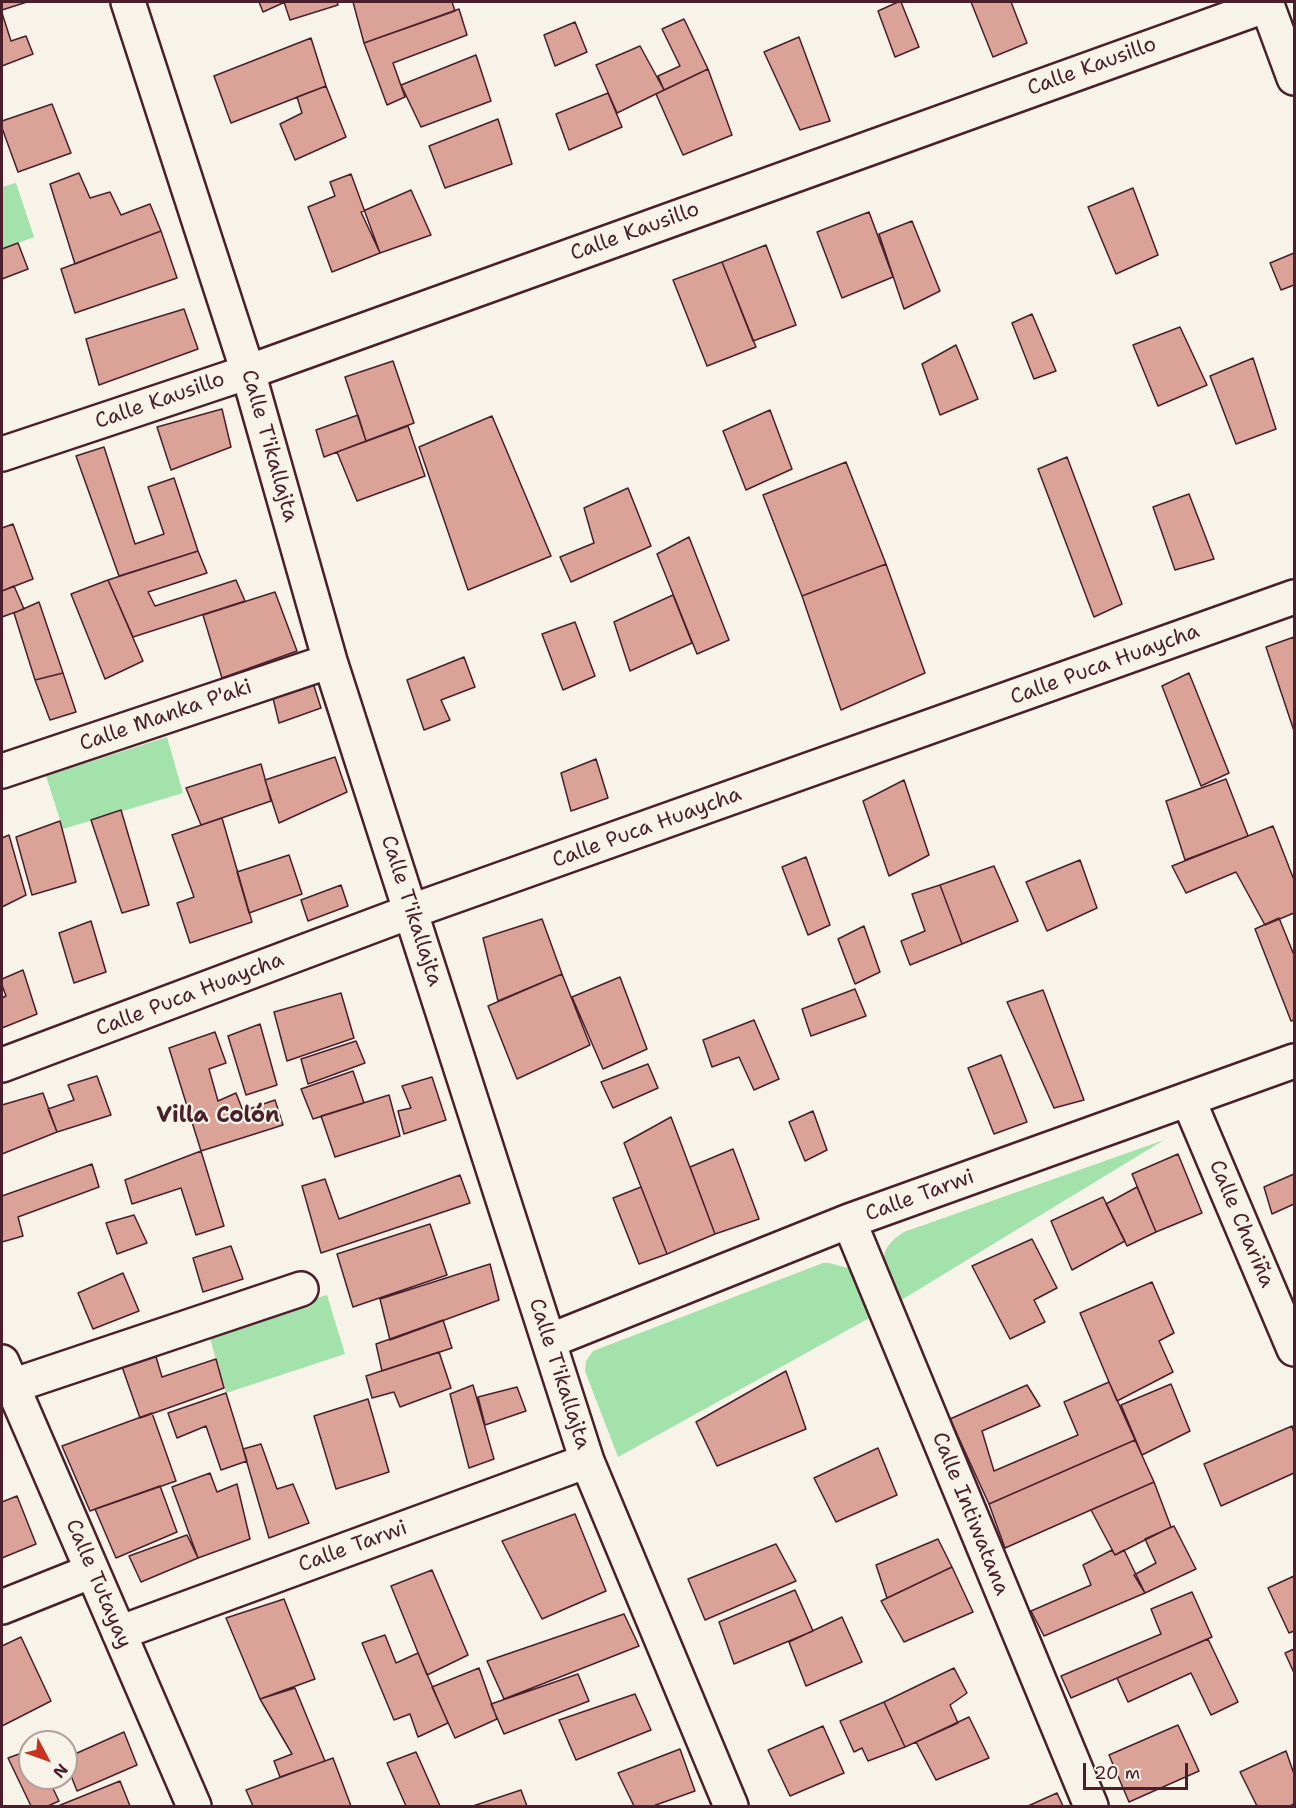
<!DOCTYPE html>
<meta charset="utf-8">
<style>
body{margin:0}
#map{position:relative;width:1296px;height:1808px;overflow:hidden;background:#f7f3e8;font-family:"Shantell Sans",sans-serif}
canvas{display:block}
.frame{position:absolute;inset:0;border:3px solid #4a1f2b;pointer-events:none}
.north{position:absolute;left:18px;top:1730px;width:60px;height:60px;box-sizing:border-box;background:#f7f3e8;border:2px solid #b29e9c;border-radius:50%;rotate:131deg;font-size:16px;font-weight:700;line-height:24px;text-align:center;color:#4a1f2b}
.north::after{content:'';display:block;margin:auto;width:21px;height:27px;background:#c8321e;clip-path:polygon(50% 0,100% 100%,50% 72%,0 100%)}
.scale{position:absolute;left:1083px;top:1763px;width:105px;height:27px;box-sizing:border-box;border:3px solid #4a1f2b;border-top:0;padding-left:8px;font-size:18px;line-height:21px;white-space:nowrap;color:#4a1f2b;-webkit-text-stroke:4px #f7f3e8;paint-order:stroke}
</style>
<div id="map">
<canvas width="1296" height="1808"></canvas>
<div class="frame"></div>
<div class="north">N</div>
<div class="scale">20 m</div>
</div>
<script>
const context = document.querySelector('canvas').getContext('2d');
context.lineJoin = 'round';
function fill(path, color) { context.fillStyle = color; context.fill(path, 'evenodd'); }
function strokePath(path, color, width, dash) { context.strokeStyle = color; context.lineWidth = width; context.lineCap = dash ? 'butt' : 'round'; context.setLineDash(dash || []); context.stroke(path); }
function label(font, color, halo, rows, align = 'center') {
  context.font = font + ' "Shantell Sans",sans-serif'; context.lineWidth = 4.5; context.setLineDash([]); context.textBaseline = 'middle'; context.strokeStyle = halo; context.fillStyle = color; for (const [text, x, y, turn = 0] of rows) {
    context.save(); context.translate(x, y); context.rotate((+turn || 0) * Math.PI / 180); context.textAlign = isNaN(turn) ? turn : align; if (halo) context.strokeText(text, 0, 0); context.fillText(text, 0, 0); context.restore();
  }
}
const green = new Path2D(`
 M16,183L34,237L2,249V187Z
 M167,737L183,793L63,829L46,776Z
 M1164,1140L898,1302C887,1272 870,1253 904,1232Z
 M823,1263H829L848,1268L858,1283L873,1316L618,1457L585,1371L586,1361L593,1351Z
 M327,1295L345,1354L226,1393L208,1332Z`);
const building = new Path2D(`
 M2,2H27L2,10Z
 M259,2H285L263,12Z
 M284,2H337L338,5L290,20Z
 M353,2H452L455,11L364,43Z
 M898,2H901L919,47L895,57L878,11Z
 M971,2H1011L1027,43L993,57Z
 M459,9L467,35L393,63L405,97L387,105L364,43Z
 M2,13L11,41L26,36L33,54L2,66Z
 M684,19L708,69L664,90L658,76L680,66L662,29Z
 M575,22L587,52L555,66L544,35Z
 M799,37L830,121L800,130L764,52Z
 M311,38L326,86L231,123L214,76Z
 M640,46L664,90L617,113L596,65Z
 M476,55L491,101L421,127L401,85Z
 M708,69L732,135L683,155L656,94Z
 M326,86L346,137L295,160L280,124L302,113L297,97Z
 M608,93L622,127L569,150L556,114Z
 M52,104L71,153L18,172L2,128V121Z
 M498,119L512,164L445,188L429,146Z
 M79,173L90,198L110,192L121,215L150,204L161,231L75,264L50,184Z
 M351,174L380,253L332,272L308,207L335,196L330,182Z
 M1133,188L1158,255L1116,274L1088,207Z
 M411,190L431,235L380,253L361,212Z
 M869,212L893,277L842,298L817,232Z
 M912,221L940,291L904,309L879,234Z
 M161,231L177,278L75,313L61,269Z
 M18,243L28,269L2,279V249Z
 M766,245L796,325L753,341L722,262Z
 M1294,253V285L1281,290L1270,263Z
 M722,262L756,347L707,366L673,280Z
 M184,309L198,349L99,385L86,339Z
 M1032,314L1056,371L1034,379L1012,323Z
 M1180,327L1207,385L1158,406L1133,345Z
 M956,345L978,399L940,415L922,364Z
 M1253,358L1276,429L1236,444L1210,376Z
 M393,361L414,423L366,441L345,377Z
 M222,409L231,447L171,470L157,427Z
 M770,410L792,469L746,490L723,431Z
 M358,415L366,441L324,457L316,430Z
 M492,416L551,556L468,590L419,447Z
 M408,426L425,476L357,501L337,452Z
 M104,447L135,544L164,534L148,487L174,478L198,551L119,576L76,456Z
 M1067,457L1122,604L1094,617L1038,469Z
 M846,462L886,564L802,596L763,495Z
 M628,488L651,546L571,582L560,557L594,543L584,508Z
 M1189,494L1214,559L1175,570L1153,507Z
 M13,524L33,579L2,591V528Z
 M689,537L729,640L697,654L657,554Z
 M198,551L207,573L148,592L155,606L236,580L245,601L133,637L108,580Z
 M886,564L925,673L841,710L802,596Z
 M108,580L143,661L105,679L71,594Z
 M14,586L24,609L2,617V591Z
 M275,592L297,651L222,678L203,615Z
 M673,595L692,643L630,671L614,622Z
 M39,602L63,673L35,680L14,613Z
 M575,622L595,676L563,690L542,634Z
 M1294,637V731L1266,647Z
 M464,657L475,687L441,700L450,720L424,730L407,680Z
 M63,673L76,712L50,720L35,680Z
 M1189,673L1229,773L1201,786L1162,686Z
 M313,683L321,708L279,723L272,694Z
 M335,757L347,792L279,823L265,780Z
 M596,759L608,798L571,811L561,773Z
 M261,764L271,801L201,825L186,788Z
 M1226,779L1248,836L1185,860L1166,801Z
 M904,780L929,855L889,876L863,801Z
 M121,810L149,905L122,913L91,820Z
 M222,818L252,922L190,943L177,903L194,897L172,835Z
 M60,821L76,882L32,895L16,837Z
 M1273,826L1294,880V913L1265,925L1236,872L1186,893L1172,866Z
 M9,835L26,895L2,907V838Z
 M289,855L302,894L249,913L237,872Z
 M806,857L830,925L808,935L782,867Z
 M1080,860L1097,908L1047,931L1026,882Z
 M994,866L1018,921L962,944L940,885Z
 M341,885L348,906L308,921L301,900Z
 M940,885L962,944L910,965L901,941L925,931L912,894Z
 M1279,918L1294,955V1020L1291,1021L1255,929Z
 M542,919L562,974L498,1001L483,938Z
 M91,921L106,972L74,983L59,933Z
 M864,926L880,972L855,984L838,939Z
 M23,970L37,1014L2,1028V998L6,996L2,985V979Z
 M562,974L590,1045L517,1079L488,1006Z
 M620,977L647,1049L603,1069L572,997Z
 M855,989L866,1016L811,1036L802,1009Z
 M1043,990L1084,1100L1054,1108L1007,1002Z
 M341,993L354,1038L287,1061L274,1012Z
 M754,1020L779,1079L754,1090L739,1057L712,1067L703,1040Z
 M260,1024L277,1085L246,1095L228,1036Z
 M215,1032L226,1063L209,1069L218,1101L236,1093L243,1111L275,1100L283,1125L201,1151L169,1048Z
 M356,1041L365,1063L308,1084L301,1059Z
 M1001,1055L1027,1122L994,1134L968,1068Z
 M648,1064L658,1088L613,1108L601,1082Z
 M353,1071L364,1103L313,1119L301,1089Z
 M97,1076L111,1115L57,1132L48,1109L74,1100L68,1085Z
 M432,1077L446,1120L404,1134L398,1111L411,1108L402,1086Z
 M43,1093L57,1132L2,1154V1105Z
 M389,1095L400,1136L335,1157L321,1116Z
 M813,1111L827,1150L805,1161L789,1122Z
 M671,1117L715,1234L667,1254L624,1143Z
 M733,1149L759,1219L715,1234L690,1167Z
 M201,1151L224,1226L196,1235L181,1188L132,1204L125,1180Z
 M1178,1154L1202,1213L1156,1232L1132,1174Z
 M92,1164L99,1187L18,1217L23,1236L2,1242V1196Z
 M1294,1174V1204L1272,1214L1264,1187Z
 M460,1175L470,1203L321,1253L302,1186L325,1179L339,1219Z
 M641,1187L667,1254L639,1264L613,1198Z
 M1137,1187L1156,1232L1127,1246L1106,1204Z
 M1103,1197L1125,1241L1072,1270L1051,1221Z
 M134,1215L147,1243L117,1254L106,1223Z
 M430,1224L447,1275L353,1307L337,1254Z
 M1032,1239L1057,1288L1034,1300L1045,1322L1010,1339L972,1266Z
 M231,1246L243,1279L203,1292L193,1258Z
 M490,1264L499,1300L390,1340L380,1299Z
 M123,1273L139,1311L93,1329L78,1293Z
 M1152,1282L1174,1333L1159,1341L1173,1372L1117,1401L1080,1313Z
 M443,1320L452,1348L382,1371L376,1344Z
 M154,1350L162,1377L216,1359L224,1388L140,1418L120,1361Z
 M439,1352L451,1388L400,1407L394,1392L372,1398L366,1376Z
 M786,1371L806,1429L717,1466L696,1422Z
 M1109,1382L1135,1440L989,1504L950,1419L1027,1385L1040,1406L982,1431L994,1471L1078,1435L1064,1402Z
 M1171,1384L1190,1431L1142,1455L1121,1405Z
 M473,1385L494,1459L469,1468L450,1394Z
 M517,1387L526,1411L485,1425L478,1397Z
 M226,1393L247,1461L221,1470L206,1426L177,1438L168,1413Z
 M368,1399L389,1472L336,1489L314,1416Z
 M152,1413L176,1481L90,1511L62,1446Z
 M1292,1426L1294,1433V1473L1221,1506L1204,1464Z
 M1135,1440L1154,1482L1005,1548L989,1504Z
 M261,1444L277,1489L293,1484L309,1523L269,1538L243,1449Z
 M878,1448L897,1495L836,1522L814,1478Z
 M210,1473L217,1492L237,1484L250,1539L198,1558L172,1487Z
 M1154,1482L1171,1527L1115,1555L1091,1510Z
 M160,1486L177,1532L116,1558L95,1509Z
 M17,1496L36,1544L2,1558V1502Z
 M575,1514L606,1591L542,1619L502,1541Z
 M1174,1526L1196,1569L1145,1593L1134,1575L1156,1563L1145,1539Z
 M187,1535L198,1558L141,1582L129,1556Z
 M938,1539L952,1567L887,1598L876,1565Z
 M776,1544L796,1581L705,1620L688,1579Z
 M1112,1550L1115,1555L1124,1550L1145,1593L1044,1636L1031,1611L1091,1585L1083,1565Z
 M952,1567L973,1612L904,1642L881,1601Z
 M432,1570L468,1655L427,1675L391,1586Z
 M1294,1576V1631L1289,1633L1268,1588Z
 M795,1590L813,1631L734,1664L719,1622Z
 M1192,1592L1212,1637L1071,1698L1061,1676L1161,1634L1151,1609Z
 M284,1599L315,1679L260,1699L226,1618Z
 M624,1614L639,1646L504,1699L487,1661Z
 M842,1617L862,1662L806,1686L789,1642Z
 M385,1635L396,1663L418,1653L448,1723L418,1737L410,1714L394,1720L362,1643Z
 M21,1637L51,1701L2,1726V1646Z
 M1208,1639L1238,1702L1211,1715L1191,1673L1128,1702L1117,1678Z
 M1294,1649V1673L1285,1653Z
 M479,1668L497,1719L455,1738L432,1687Z
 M954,1668L967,1693L950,1705L958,1723L905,1747L884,1702Z
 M578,1674L589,1701L504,1734L491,1704Z
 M295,1688L325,1761L280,1777L274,1761L292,1754L260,1699Z
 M635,1694L651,1730L576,1760L559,1720Z
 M884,1702L905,1747L868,1761L862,1748L854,1752L840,1721Z
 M969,1717L989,1758L936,1780L916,1742Z
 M1178,1725L1199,1771L1129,1802L1109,1755Z
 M823,1726L844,1773L790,1796L768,1750Z
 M124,1732L137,1765L77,1791L66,1763V1758Z
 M680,1749L695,1791L653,1806H634L618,1773Z
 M30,1750V1778H48L59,1801L48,1806H31L8,1758Z
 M1286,1751L1294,1774V1804L1290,1806H1257L1240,1772Z
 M416,1752L440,1806H406L387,1763Z
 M333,1758L351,1806H253L246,1790Z
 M120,1781L130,1806H58Z
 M521,1790L527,1806H473Z
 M1057,1793L1063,1806H1028Z`);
const minor = new Path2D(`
 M128,2L248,372L330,661L587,1461L731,1806
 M1266,2L1294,78
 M2,454L248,372L1267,5
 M2,771L330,661
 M2,1065L412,911L1294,597
 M1188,1099L1294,1349
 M849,1221L1091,1806
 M549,1341L849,1221L1294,1061
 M2,1362L194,1806
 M12,1386L301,1289
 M2,1607L92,1571
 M119,1633L587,1461`);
const streetNames = [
 ["Calle Kausillo",1092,67,-20],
 ["Calle Kausillo",635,232,-20],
 ["Calle Kausillo",160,401,-19],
 ["Calle T'ikallajta",269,446,74],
 ["Calle Puca Huaycha",1105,665,-20],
 ["Calle Manka P'aki",166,716,-19],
 ["Calle Puca Huaycha",647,828,-20],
 ["Calle T'ikallajta",411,911,72],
 ["Calle Puca Huaycha",190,995,-21],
 ["Calle Tarwi",920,1196,-20],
 ["Calle Chariña",1241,1224,67],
 ["Calle T'ikallajta",559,1374,72],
 ["Calle Intiwatana",970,1514,68],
 ["Calle Tarwi",353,1547,-20],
 ["Calle Tutayay",98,1584,67]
];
const neighbourhoodNames = [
 ["Villa Colón",218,1116]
];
fill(green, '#a3e2aa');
fill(building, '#dba297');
strokePath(building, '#4a1f2b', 1.5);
strokePath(minor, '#4a1f2b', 38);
strokePath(minor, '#f7f3e8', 33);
label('21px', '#4a1f2b', '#f7f3e8', streetNames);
label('bold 22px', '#4a1f2b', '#f7f3e8', neighbourhoodNames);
</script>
